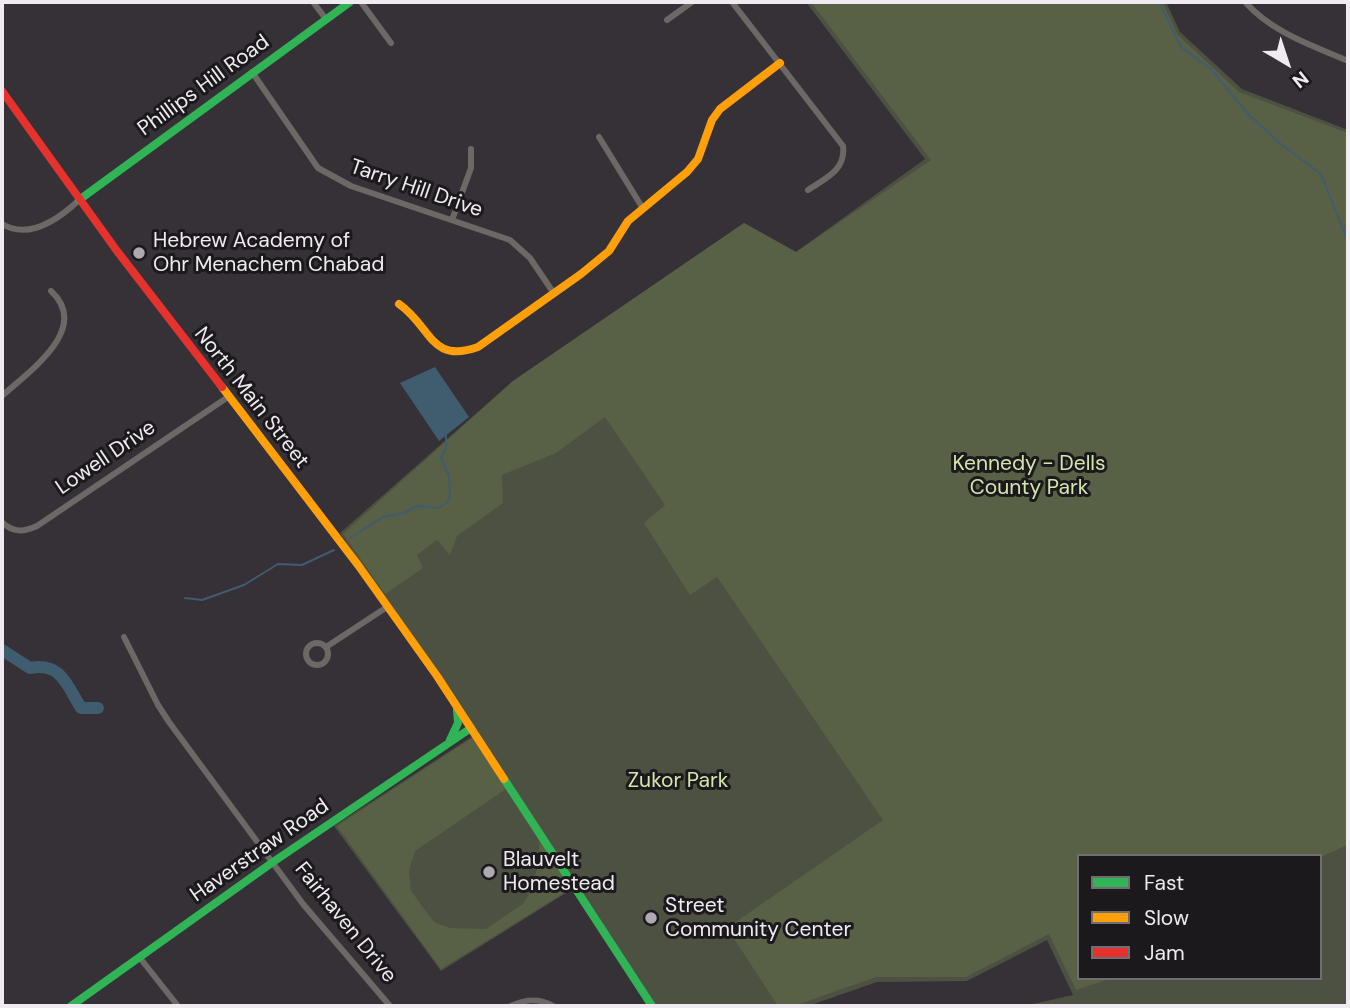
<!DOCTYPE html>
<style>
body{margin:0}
#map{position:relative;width:1350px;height:1008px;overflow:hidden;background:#363137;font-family:"DM Sans",sans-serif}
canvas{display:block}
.frame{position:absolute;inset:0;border:4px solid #f0eaf1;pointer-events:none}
.legend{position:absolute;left:1077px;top:854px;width:245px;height:126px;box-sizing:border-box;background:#1c191d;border:2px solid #716d72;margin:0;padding:9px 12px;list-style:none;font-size:21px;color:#f0eaf1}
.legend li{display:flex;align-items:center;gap:14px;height:35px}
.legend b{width:35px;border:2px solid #716d72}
.north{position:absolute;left:1252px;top:28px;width:70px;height:70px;-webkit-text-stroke:5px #1c191d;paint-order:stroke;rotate:141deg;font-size:19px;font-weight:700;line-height:28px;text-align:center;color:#f0eaf1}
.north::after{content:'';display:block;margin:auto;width:24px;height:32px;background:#f0eaf1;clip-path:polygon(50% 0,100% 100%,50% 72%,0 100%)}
</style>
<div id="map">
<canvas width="1350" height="1008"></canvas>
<div class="frame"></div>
<ul class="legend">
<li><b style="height:9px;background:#30b455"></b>Fast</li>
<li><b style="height:9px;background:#ff9f0a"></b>Slow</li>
<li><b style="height:9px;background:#e5322d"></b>Jam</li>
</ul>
<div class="north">N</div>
</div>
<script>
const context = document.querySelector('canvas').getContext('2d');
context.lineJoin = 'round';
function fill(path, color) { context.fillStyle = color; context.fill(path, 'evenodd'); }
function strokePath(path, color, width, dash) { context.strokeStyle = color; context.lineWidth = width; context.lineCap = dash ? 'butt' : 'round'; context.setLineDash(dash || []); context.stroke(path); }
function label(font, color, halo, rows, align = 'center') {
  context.font = font + ' "DM Sans",sans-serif'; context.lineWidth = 6; context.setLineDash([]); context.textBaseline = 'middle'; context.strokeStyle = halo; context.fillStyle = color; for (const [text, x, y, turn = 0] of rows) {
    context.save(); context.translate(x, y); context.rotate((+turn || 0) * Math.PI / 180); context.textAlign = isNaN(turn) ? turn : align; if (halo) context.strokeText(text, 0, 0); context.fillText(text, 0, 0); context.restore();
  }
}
const green = new Path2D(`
 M806,2H1166L1180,32L1242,89L1348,130V1006H1024L1073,995L1047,940L967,981L877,982L808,1006H656L481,740L340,533L513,381L744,223L796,252L925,159ZM1079,856H1320V978H1079Z
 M473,736L574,888L441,971L334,826Z`);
const forest = new Path2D(`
 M811,2H1162L1178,35L1239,92L1348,133L1346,199L1348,226V845L1320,857L1221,854L1079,856V978H1112L1076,990L1049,934L966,977H876L794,1006H778L727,928L883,820L717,577L690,595L644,523L665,505L605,417L556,453L502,475L503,503L457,536L450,555L437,540L417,555L423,568L385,594L343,534L513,381L744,223L796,252L931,160Z
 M472,738L506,789L415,851L409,870L411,891L434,922L450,928L486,929L524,903L532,888L537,869L540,840L572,888L441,969L337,826Z`);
const water = new Path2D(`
 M435,367L469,417L439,441L400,383Z`);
const stream = new Path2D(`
 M1159,2L1181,47L1211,69L1248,114L1282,145L1321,174L1348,242
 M350,538L383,517L404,513L417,506L438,508L447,503L450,497L449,476L441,458L446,449V435
 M185,598L202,600L244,585L278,564L302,565L334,550`);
const river = new Path2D(`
 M2,650L30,668C61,662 67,685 81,708H98`);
const street = new Path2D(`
 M313,2L326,19
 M361,2L391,43
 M732,2L843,146C846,170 826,178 808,190
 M1245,2C1273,33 1311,45 1348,61
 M667,20L692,2
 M252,72L318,168L351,186L510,240L530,258L553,292
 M599,137L642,207
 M452,220L471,168V149
 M2,224C29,240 59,219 79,200
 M2,396C28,372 92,329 51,291
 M2,522C13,533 24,532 37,526L228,397
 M124,637L158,705L169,722L303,904L390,1006
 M306 654a11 11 0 1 1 22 0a11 11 0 1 1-22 0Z
 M326,647L387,607
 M140,958L178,1006
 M511,1006C526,999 539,998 553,1006`);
const fast = new Path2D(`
 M79,200L350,2
 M450,740L458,723L457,710
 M504,779L652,1006
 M71,1006L273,862L471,728`);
const slow = new Path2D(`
 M399,304C432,327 430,364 478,347L581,274L609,251L628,221L687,172L698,159L712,120L720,109L780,63
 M222,387L358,565L437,676L504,779`);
const jam = new Path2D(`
 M2,91L117,251L222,387`);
const markers = [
 [139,253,7,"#afa9b0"],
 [489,872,7,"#afa9b0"],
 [651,918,7,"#afa9b0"]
];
const streetNames = [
 ["Phillips Hill Road",204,86,-36],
 ["Tarry Hill Drive",416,189,19],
 ["North Main Street",251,398,52],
 ["Lowell Drive",106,458,-34],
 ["Haverstraw Road",260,851,-35],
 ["Fairhaven Drive",345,923,51]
];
const poiNames = [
 ["Hebrew Academy of",153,241],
 ["Ohr Menachem Chabad",153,265],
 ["Blauvelt",503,860],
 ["Homestead",503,884],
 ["Street",665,906],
 ["Community Center",665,930]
];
const parkNames = [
 ["Kennedy - Dells",1029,464],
 ["County Park",1029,488],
 ["Zukor Park",678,781]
];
fill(green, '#4c5141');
fill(forest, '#586046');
fill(water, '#405c6f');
strokePath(stream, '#405c6f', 2);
strokePath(river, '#405c6f', 12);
strokePath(street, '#6c6866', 6);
strokePath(fast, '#30b455', 8);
strokePath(slow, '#ff9f0a', 8);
strokePath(jam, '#e5322d', 8);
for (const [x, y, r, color] of markers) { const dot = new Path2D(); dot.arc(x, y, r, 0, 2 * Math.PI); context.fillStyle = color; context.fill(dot); strokePath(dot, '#1c191d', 2.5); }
label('21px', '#f0eaf1', '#1c191d', streetNames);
label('21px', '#f0eaf1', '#1c191d', poiNames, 'left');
label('21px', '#d3e6ac', '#1c191d', parkNames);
</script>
